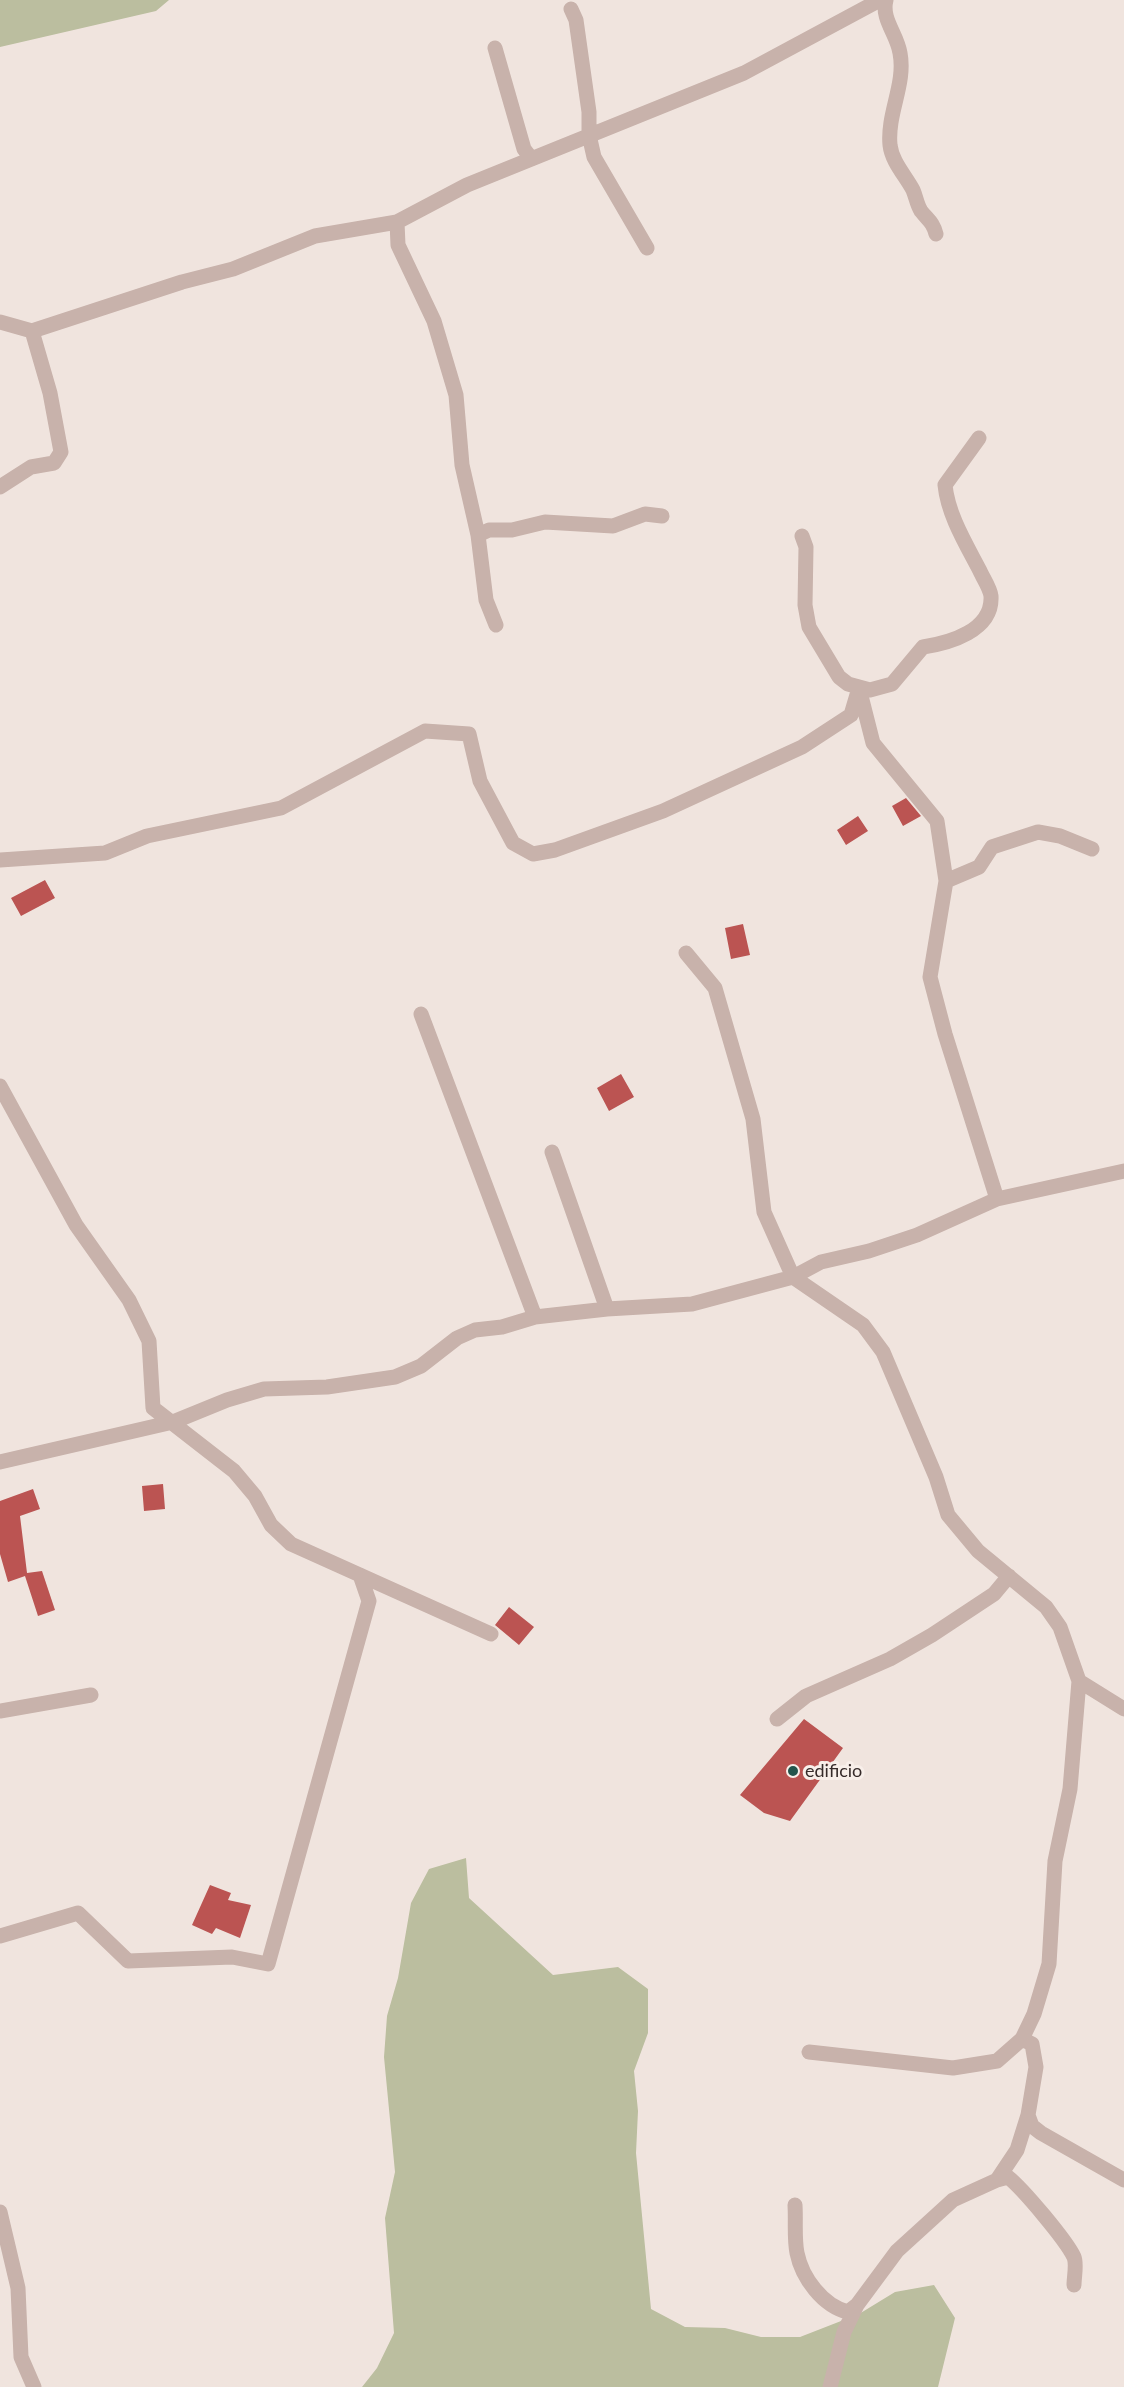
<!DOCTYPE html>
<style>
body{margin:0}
canvas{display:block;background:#f0e4de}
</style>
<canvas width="1124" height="2387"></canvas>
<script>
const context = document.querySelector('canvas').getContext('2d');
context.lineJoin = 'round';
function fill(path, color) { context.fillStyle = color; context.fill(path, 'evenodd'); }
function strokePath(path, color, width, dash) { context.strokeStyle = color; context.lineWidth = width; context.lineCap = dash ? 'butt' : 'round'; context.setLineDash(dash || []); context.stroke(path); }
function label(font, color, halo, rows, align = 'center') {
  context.font = font + ' Lato,sans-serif'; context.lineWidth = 6; context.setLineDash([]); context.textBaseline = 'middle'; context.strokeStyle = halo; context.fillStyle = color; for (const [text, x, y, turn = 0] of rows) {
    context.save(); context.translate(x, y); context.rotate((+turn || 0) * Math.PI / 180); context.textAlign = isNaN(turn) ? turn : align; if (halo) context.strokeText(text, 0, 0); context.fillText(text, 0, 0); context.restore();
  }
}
const green = new Path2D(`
 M0,0H169L156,11L0,47Z
 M466,1858L469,1898L553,1975L618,1967L648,1989V2033L634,2071L638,2111L636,2153L651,2309L685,2327L725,2328L761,2337H800L859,2314L895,2292L934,2285L955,2318L938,2387H362L377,2368L394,2333L385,2218L395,2172L384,2057L387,2016L398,1978L411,1903L429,1869Z`);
const building = new Path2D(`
 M906,798L921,816L903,826L892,806Z
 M858,816L868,831L846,845L837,830Z
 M45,880L55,898L21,916L11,898Z
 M743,924L750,955L731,959L725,928Z
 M621,1074L634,1097L609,1111L597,1088Z
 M163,1484L165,1509L144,1511L142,1486Z
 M33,1489L40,1509L20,1516L27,1573L42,1571L55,1610L38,1616L25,1576L8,1582L0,1554V1501Z
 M509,1607L534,1627L519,1645L495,1625Z
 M804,1719L843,1748L790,1821L764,1813L740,1795Z
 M210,1885L231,1893L228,1900L251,1905L240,1938L216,1928L212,1934L192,1925Z`);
const minor = new Path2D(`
 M886,0C881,19 897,34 900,53C906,84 887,113 890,145C892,162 905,175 913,190C916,197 917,205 921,211C928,220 933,222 936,234
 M571,9L576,20L589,112V135L594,157L647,248
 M495,48L524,149L531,158
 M397,222L398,245L434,321L456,395L462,465L478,535L486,600L496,625
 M0,322L32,331L182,282L233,269L315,236L397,222L467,185L744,73L880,0
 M0,487L31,467L54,463L61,452L50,393L32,331
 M478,535L489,530H512L545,522L613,526L645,514L662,516
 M802,536L806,547L805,605L809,627L839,677L848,684L870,690L892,684L923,647C949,643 993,631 991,596C990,588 983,578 980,571C966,544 948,515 945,485L979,438
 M859,688L873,743L937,821L946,881L930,977L945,1034L997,1199
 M0,860L105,853L147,836L281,808L425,731L469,734L480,781L513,843L533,854L555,850L663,811L802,747L851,715L859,688
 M946,881L979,867L992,847L1038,832L1060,836L1092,849
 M686,953L715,988L753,1119L764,1212L793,1277L863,1325L883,1352L936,1477L948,1515L978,1551L1046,1607L1060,1627L1079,1681L1070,1789L1055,1861L1049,1964L1034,2014L1022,2039L997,2061L953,2068L809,2052
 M421,1014L535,1317
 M0,1086L76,1225L129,1300L149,1341L153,1408L234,1471L255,1496L271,1525L291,1544L491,1634
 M552,1152L607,1309
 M0,1462L173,1422L227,1400L264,1389L327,1387L395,1377L421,1366L457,1338L475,1330L502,1327L535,1317L607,1309L692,1304L793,1277L821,1262L869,1251L917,1235L997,1199L1124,1171
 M1079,1681L1124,1709
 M0,1711L91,1695
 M777,1719L806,1696L890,1659L932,1635L994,1594L1009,1576
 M0,1936L78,1913L128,1961L232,1957L268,1964L369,1601L360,1575
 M1028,2115L1032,2126L1041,2133L1124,2180
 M997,2180L1008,2177C1023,2189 1066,2240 1074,2257C1077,2264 1074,2277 1074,2285
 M795,2205C796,2221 794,2238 797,2253C802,2278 823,2306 848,2312L857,2305
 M0,2212L18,2288L21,2357L34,2387
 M830,2387L844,2332L857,2305L897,2251L953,2200L997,2180L1017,2150L1028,2115L1036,2067L1032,2044L1022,2039`);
const markers = [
 [793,1771,6,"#23544c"]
];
const poiNames = [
 ["edificio",805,1771]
];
fill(green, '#bbbe9f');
fill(building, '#bb5452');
strokePath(minor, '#c8b2ab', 15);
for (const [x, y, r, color] of markers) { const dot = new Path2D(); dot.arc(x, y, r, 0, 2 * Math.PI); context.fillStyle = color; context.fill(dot); strokePath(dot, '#f8efea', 2); }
label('18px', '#362b2a', '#f8efea', poiNames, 'left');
</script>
